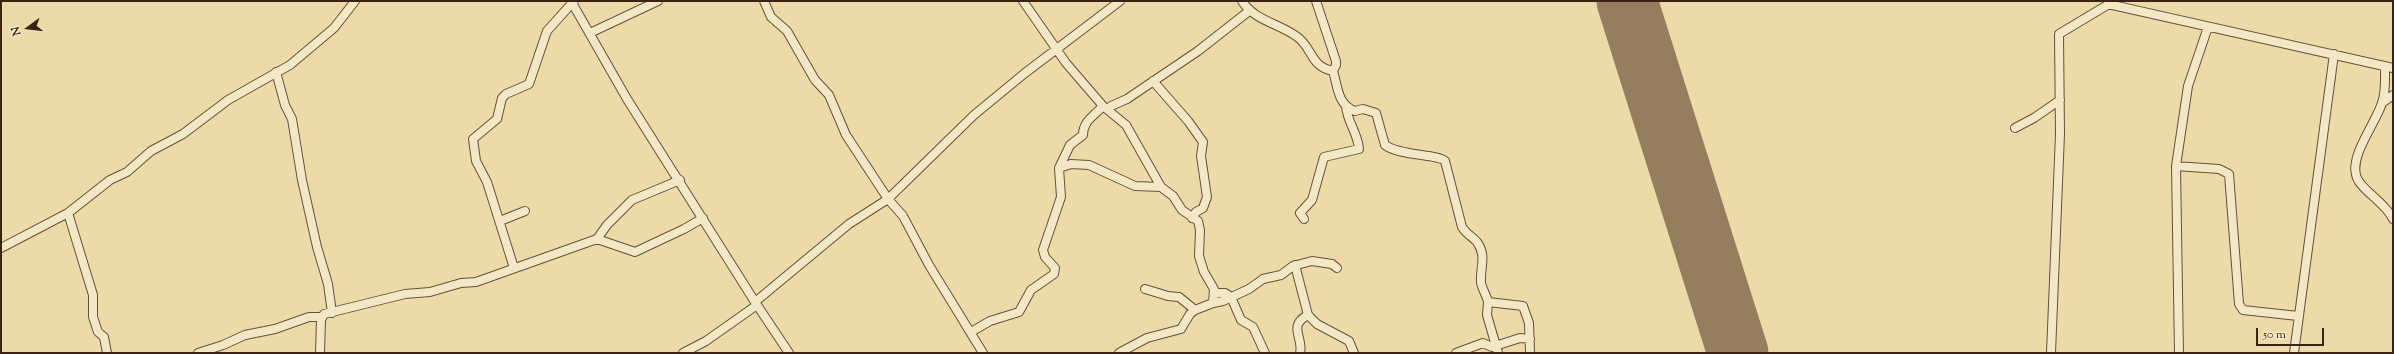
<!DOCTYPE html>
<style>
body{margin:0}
#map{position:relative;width:2394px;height:354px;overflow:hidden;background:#ecdba8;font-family:"Sorts Mill Goudy",serif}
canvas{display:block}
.frame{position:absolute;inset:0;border:2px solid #3b2212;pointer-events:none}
.north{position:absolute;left:8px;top:8px;width:40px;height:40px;-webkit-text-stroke:3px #f3e8c6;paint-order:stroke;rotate:255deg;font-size:11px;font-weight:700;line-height:16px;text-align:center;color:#3b2212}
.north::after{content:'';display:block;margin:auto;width:14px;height:18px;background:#3b2212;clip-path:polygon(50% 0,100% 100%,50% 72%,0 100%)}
.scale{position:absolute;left:2256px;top:328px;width:68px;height:18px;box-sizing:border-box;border:2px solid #3b2212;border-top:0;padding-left:5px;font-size:12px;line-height:14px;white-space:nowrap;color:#3b2212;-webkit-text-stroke:3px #f3e8c6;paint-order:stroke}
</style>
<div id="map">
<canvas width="2394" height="354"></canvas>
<div class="frame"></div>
<div class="north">N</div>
<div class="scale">50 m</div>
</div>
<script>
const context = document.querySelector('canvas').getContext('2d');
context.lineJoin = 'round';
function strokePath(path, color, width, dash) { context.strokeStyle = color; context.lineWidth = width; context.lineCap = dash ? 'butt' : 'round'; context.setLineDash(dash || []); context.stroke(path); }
const runway = new Path2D(`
 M1627,1L1738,353`);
const street = new Path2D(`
 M571,1L627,99L755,302L789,353
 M764,1L771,17L787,31L815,80L829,95L846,135L888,199L974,115L1025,73L1120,1
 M1023,1L1066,63L1103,106L1126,125L1161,187L1173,196L1182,210L1198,221L1200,230L1199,256L1204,272L1214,289L1213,303
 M1242,1C1255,21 1278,23 1296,36C1313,47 1309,66 1333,71C1338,87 1337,104 1355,111L1363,109L1376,113L1385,145C1399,156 1438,154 1445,161L1462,227C1466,234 1473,237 1477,242C1487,256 1480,267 1481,282C1481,287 1487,296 1488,302L1523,306L1529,323L1530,353
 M1316,1L1336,61V65L1333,71
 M2108,4L2393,68
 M590,33L658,1
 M2385,66C2385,78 2386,92 2382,103C2376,123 2348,157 2357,178C2362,191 2385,202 2393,219
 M276,72L285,105L292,119L302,180L317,247L328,284L332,313
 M1153,81L1188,121L1203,142L1201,156L1207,197L1203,208L1196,212L1192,218
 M2382,103L2393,95
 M1108,110L1111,106L1127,99L1198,51L1249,11
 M2015,128L2034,118L2060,100
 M2176,166L2219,169L2229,174L2239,304L2243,310L2298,316
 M1059,168L1071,164L1089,165L1135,186L1161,187
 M68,213L93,295V317L98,332L104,337L107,353
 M1304,219L1300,213L1312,200L1324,157L1359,149C1358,133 1347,122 1346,106
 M500,221L525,211
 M597,239L635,252L684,229L703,218
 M1,248L68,213L110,180L127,172L151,151L183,134L228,100L290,65L334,28L355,1
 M1295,265L1308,315L1317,324L1349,341L1354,353
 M514,268L487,182L476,161L473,139L497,119L502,98L506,94L529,84L547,31L574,1
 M1145,289L1168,296L1179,297L1195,310
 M1214,293H1225L1231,297L1241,320L1253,327L1265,353
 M755,302L849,224L888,199L903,216L929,265L983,353
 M1488,302L1487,315L1498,353
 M971,332L990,321L1019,312L1031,290L1054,274L1055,268L1045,257L1043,250L1061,197L1059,168L1070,145L1083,135C1083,121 1094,116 1103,106
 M198,353L223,345L245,335L275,329L309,317H322
 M320,353L321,320L324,314L405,294L430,292L461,283L476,282L597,239L607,225L632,200L680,180
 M683,353L706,341L757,305
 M1119,353L1147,338L1181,329L1190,314L1195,310L1213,303L1223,301L1249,289L1263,279L1281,275L1293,266L1312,261L1332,264L1337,268
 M1300,353C1304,338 1287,326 1308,315
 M1456,353L1483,343L1492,347L1520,338L1530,339
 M2051,353L2060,134L2059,34L2114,1
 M2179,353L2176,166L2188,86L2208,27
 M2294,353L2334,54`);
strokePath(runway, '#947e5d', 61);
strokePath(street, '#675038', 10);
strokePath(street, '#f3e8c6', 8);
</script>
